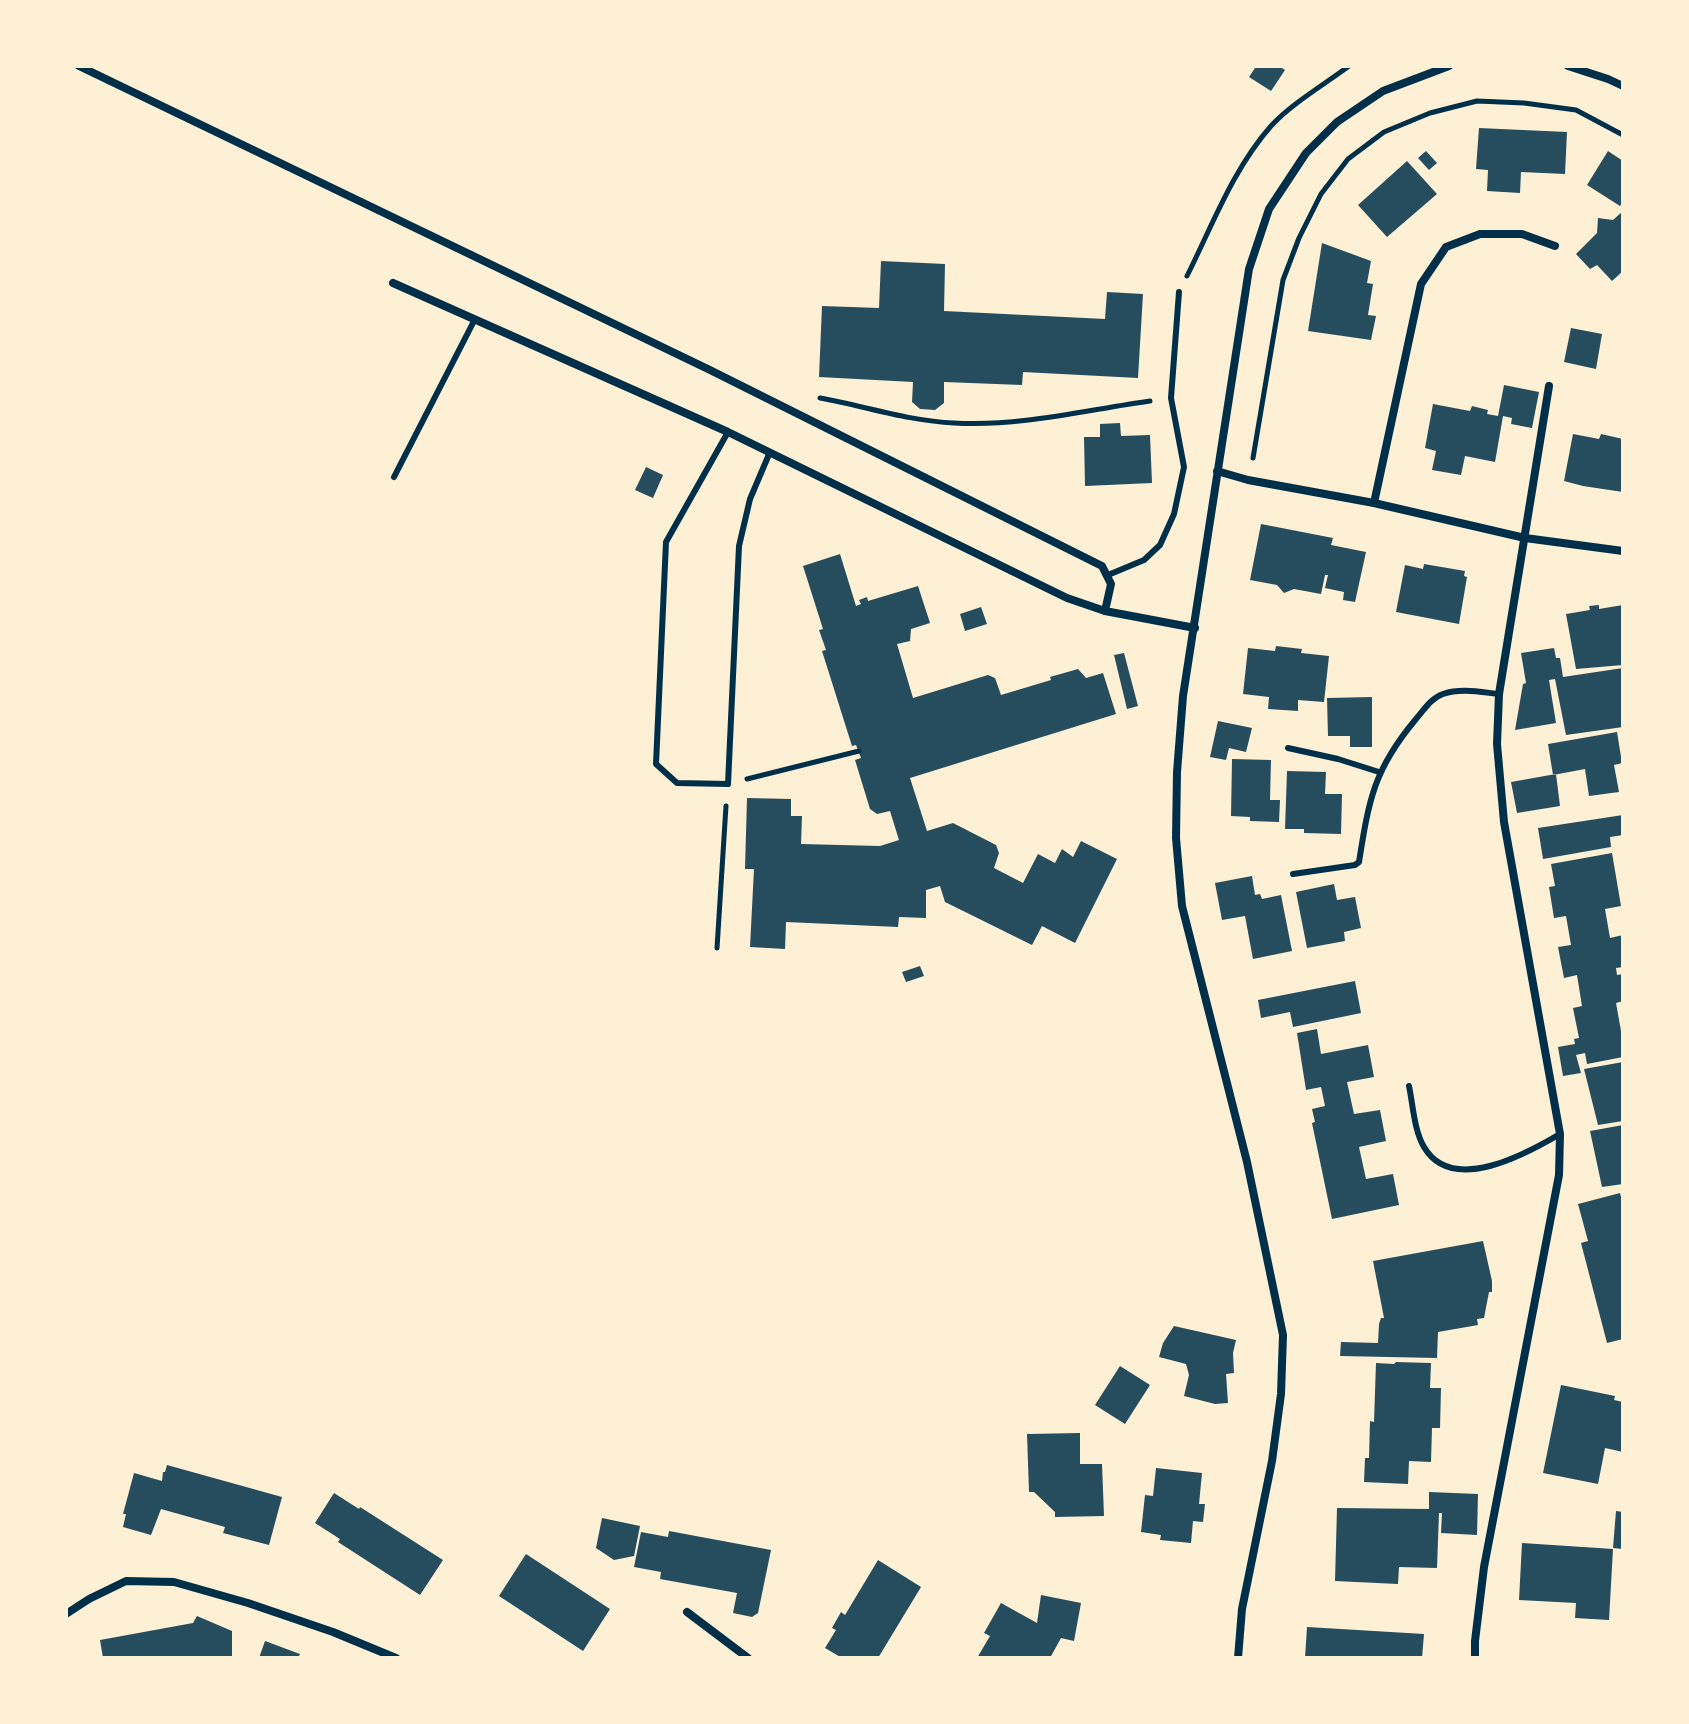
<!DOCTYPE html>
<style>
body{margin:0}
#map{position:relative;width:1689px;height:1724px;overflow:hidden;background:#fdf0d5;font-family:Arial,sans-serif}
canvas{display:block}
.frame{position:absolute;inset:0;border:68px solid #fdf0d5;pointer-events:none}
</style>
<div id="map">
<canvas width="1689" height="1724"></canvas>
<div class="frame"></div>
</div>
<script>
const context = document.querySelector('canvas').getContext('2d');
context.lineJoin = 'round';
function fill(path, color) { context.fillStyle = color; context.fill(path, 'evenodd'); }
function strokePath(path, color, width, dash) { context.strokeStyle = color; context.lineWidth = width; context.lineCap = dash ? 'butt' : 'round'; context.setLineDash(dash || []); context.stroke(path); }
const building = new Path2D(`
 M1252,66H1279L1285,70L1271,91L1249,77L1255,68Z
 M1479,128L1567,132L1565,174L1521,172L1520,193L1487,191L1488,170L1476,169Z
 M1426,151L1437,163L1429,170L1418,158Z
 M1608,151L1623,161V201L1620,206L1587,185Z
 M1407,161L1437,194L1387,237L1358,205Z
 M1623,211V271L1612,281L1597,265L1590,269L1576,254L1597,233L1598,218L1613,220Z
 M1322,243L1371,261L1367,283L1373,284L1368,315L1376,316L1371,340L1308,331Z
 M881,261L945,264L944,311L1105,319L1107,292L1143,294L1138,378L1023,372L1022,385L944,382V403L935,410L920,409L912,402L913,382L819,377L822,306L879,308Z
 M1571,328L1602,334L1596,369L1564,362Z
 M1504,385L1539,392L1532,428L1511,424L1512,418L1503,416L1495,462L1465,456L1461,475L1432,470L1436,451L1425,448L1433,404L1470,411L1472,406L1488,410L1487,414L1498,416Z
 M1120,423L1121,436L1150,435L1152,483L1085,486L1084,437H1100V424Z
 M1573,434L1599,439L1601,434L1623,439V492L1583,486L1564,481Z
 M646,467L663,475L653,498L635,490Z
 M1261,524L1333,538L1331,545L1366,552L1355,602L1343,600L1344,592L1325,588L1328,575H1325L1321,594L1294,589L1284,593L1277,585L1250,580Z
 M840,554L856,606L861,604L859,600L867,597L868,601L918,586L930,623L911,629L910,641L897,644L913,698L988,675L995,678L1001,695L1051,680L1050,677L1078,669L1086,678L1103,673L1116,714L910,778L927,831L953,823L996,845L999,853L994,868L1023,883L1038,854L1055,863L1062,849L1073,857L1081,841L1117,859L1075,943L1042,926L1032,945L945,902L940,886L926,890V918L899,917L898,927L786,922L785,949L750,947L754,869H745L747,798L791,799V816H802L801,844L880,846L899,840L890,811L877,814L870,809L855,760L861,758L856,745L852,746L822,651L826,650L819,630L823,629L803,566Z
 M1424,564L1465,571L1464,576L1467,577L1459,624L1396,612L1405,565L1423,569Z
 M1599,605V609L1623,605V665L1576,669L1566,614L1590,610L1589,606Z
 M981,607L987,624L965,631L960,614Z
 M1276,646L1302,649L1301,653L1329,656L1324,702L1298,700V711L1268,709L1269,697L1243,694L1248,648L1275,651Z
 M1554,648L1556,658H1560L1563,677L1623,668V727L1566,735L1555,679L1549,680L1556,723L1515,730L1523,684L1526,683L1521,653Z
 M1124,653L1138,706L1127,709L1114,655Z
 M1372,697V747H1350V736H1328L1327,698Z
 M1218,721L1252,728L1246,752L1229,748L1226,760L1210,757Z
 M1617,732L1622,763L1614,765L1619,792L1589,796L1585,769L1553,775L1548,744Z
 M1232,759L1271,760L1270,800H1280L1279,822L1250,821V817L1231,816Z
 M1287,771L1326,772L1325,794H1342L1341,834L1304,833V829H1285Z
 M1556,774L1560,806L1517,813L1511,782Z
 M1623,815V835L1610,837L1611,847L1543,859L1538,828Z
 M1612,853L1621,906L1605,909L1610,938L1623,935V967L1616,968L1617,975L1623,974V1001L1616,1003L1623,1042V1057L1587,1064L1585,1053L1576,1055L1581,1073L1563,1076L1558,1047L1575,1044L1574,1039L1579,1038L1573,1008L1582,1006L1577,975L1564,978L1558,947L1571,945L1566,916L1554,918L1549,887L1555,886L1551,864Z
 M1252,876L1255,895L1260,894L1262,899L1281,895L1292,951L1253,959L1245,916L1222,920L1215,883Z
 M1334,884L1337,900L1355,897L1361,928L1344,932L1345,941L1307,948L1296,892Z
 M920,966L924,976L906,982L902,972Z
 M1355,981L1361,1013L1293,1027L1290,1012L1261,1018L1258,1000Z
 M1317,1029L1321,1054L1368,1045L1374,1077L1347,1082L1354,1114L1380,1110L1386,1141L1359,1147L1366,1179L1393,1174L1399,1205L1332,1219L1312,1123L1315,1122L1312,1109L1325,1106L1321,1087L1306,1090L1297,1033Z
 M1623,1062V1121L1598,1125L1584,1069Z
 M1623,1125V1184L1602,1187L1590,1131Z
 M1620,1193L1623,1206V1339L1607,1343L1581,1243L1588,1241L1578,1204Z
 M1483,1241L1492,1281V1292H1489L1484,1318L1477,1319L1478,1325L1438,1332L1437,1358L1340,1356L1341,1342L1378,1343L1379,1324L1381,1318H1384L1373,1261Z
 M1174,1326L1236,1340L1233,1353L1234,1373L1226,1374L1228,1403L1215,1404L1184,1396L1189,1375L1186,1364L1159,1357L1163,1343Z
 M1396,1362L1431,1363L1430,1388H1441L1440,1428H1432L1431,1462L1409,1461L1408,1484L1364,1482L1365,1458H1369L1370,1421L1374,1422L1376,1363L1394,1364Z
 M1120,1366L1150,1385L1125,1424L1095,1405Z
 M1561,1385L1615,1396L1614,1400L1623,1402V1452L1605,1448L1598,1484L1543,1473Z
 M1080,1433V1464H1102L1104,1516L1055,1517V1512L1034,1492H1029L1027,1434Z
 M167,1465L282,1497L269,1545L223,1533L225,1527L161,1509L151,1535L123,1527L126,1514H123L134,1473L162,1481L163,1472H165Z
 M1156,1468L1202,1473L1199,1504H1205L1203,1522L1193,1521L1191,1543L1160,1540L1161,1535L1141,1532L1145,1495L1153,1496Z
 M1429,1492L1478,1494L1477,1535L1441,1533L1442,1513H1439L1437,1568L1399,1567L1398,1584L1335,1581L1337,1508L1429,1509Z
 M334,1493L359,1509L360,1507L443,1560L420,1595L338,1542L340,1539L315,1523Z
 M1616,1511L1623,1512V1549L1613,1548Z
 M602,1518L640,1526L634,1556L614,1560L596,1548Z
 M669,1531L771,1550L758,1613L752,1617L733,1613L737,1593L660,1579L661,1572L634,1567L641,1532L668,1537Z
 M1522,1543L1613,1549L1609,1620L1575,1618L1576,1603L1519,1600Z
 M526,1554L610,1609L583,1651L499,1596Z
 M878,1560L921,1587L878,1658H842L825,1648L836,1630L832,1628L841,1612L845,1615Z
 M1041,1595L1081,1603L1074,1641L1061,1638L1050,1658H977L990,1636L984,1633L1001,1603L1037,1623Z
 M197,1616L232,1631V1657L103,1658L100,1640L193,1623Z
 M1307,1627L1424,1634L1422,1658H1305Z
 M265,1641L300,1654L298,1658H259Z`);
const path = new Path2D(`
 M1187,276C1212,226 1233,169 1271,126C1291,104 1325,84 1349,66
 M820,398C865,406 908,421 954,423C1019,427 1086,410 1150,401
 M1253,458L1283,280L1299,238L1321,194L1348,159L1384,132L1430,113L1477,101L1524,103L1576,110L1623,135
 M747,779L859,751
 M717,948L726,806`);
const service = new Path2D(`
 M728,432L666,542L656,764L677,783L728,784L739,546L750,499L770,452
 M394,477L475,319
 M1108,575L1144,560L1160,545L1174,514L1184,467L1171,398L1179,292
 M1288,748L1338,759L1379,772
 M1293,874L1355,865L1359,862C1369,799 1374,769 1416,719C1424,710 1431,698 1443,694C1461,688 1480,692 1499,694
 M1409,1086C1413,1105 1414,1130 1424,1147C1452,1195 1526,1154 1560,1134`);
const minor = new Path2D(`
 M79,66L710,370L1102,566L1111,584L1105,611
 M1568,66L1608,79L1623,86
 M393,283L728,432L1067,598L1105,611L1195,628
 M1217,471L1248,480L1374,503L1525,538L1623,551
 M1374,503L1421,284L1446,247L1480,234H1522L1555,246
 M687,1612L748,1658
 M66,1614L89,1599L126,1581L174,1582L248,1603L333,1632L396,1658
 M1238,1658L1242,1609L1272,1461L1281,1394L1283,1335L1247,1162L1182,906L1176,838L1177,772L1183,696L1249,269L1269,209L1306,153L1337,122L1383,91L1449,66
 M1475,1658V1641L1484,1567L1559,1175L1560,1134L1504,822L1497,744L1499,694L1549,386`);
fill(building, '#264d5e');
strokePath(path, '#003049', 5);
strokePath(service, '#003049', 6);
strokePath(minor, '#003049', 8);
</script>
